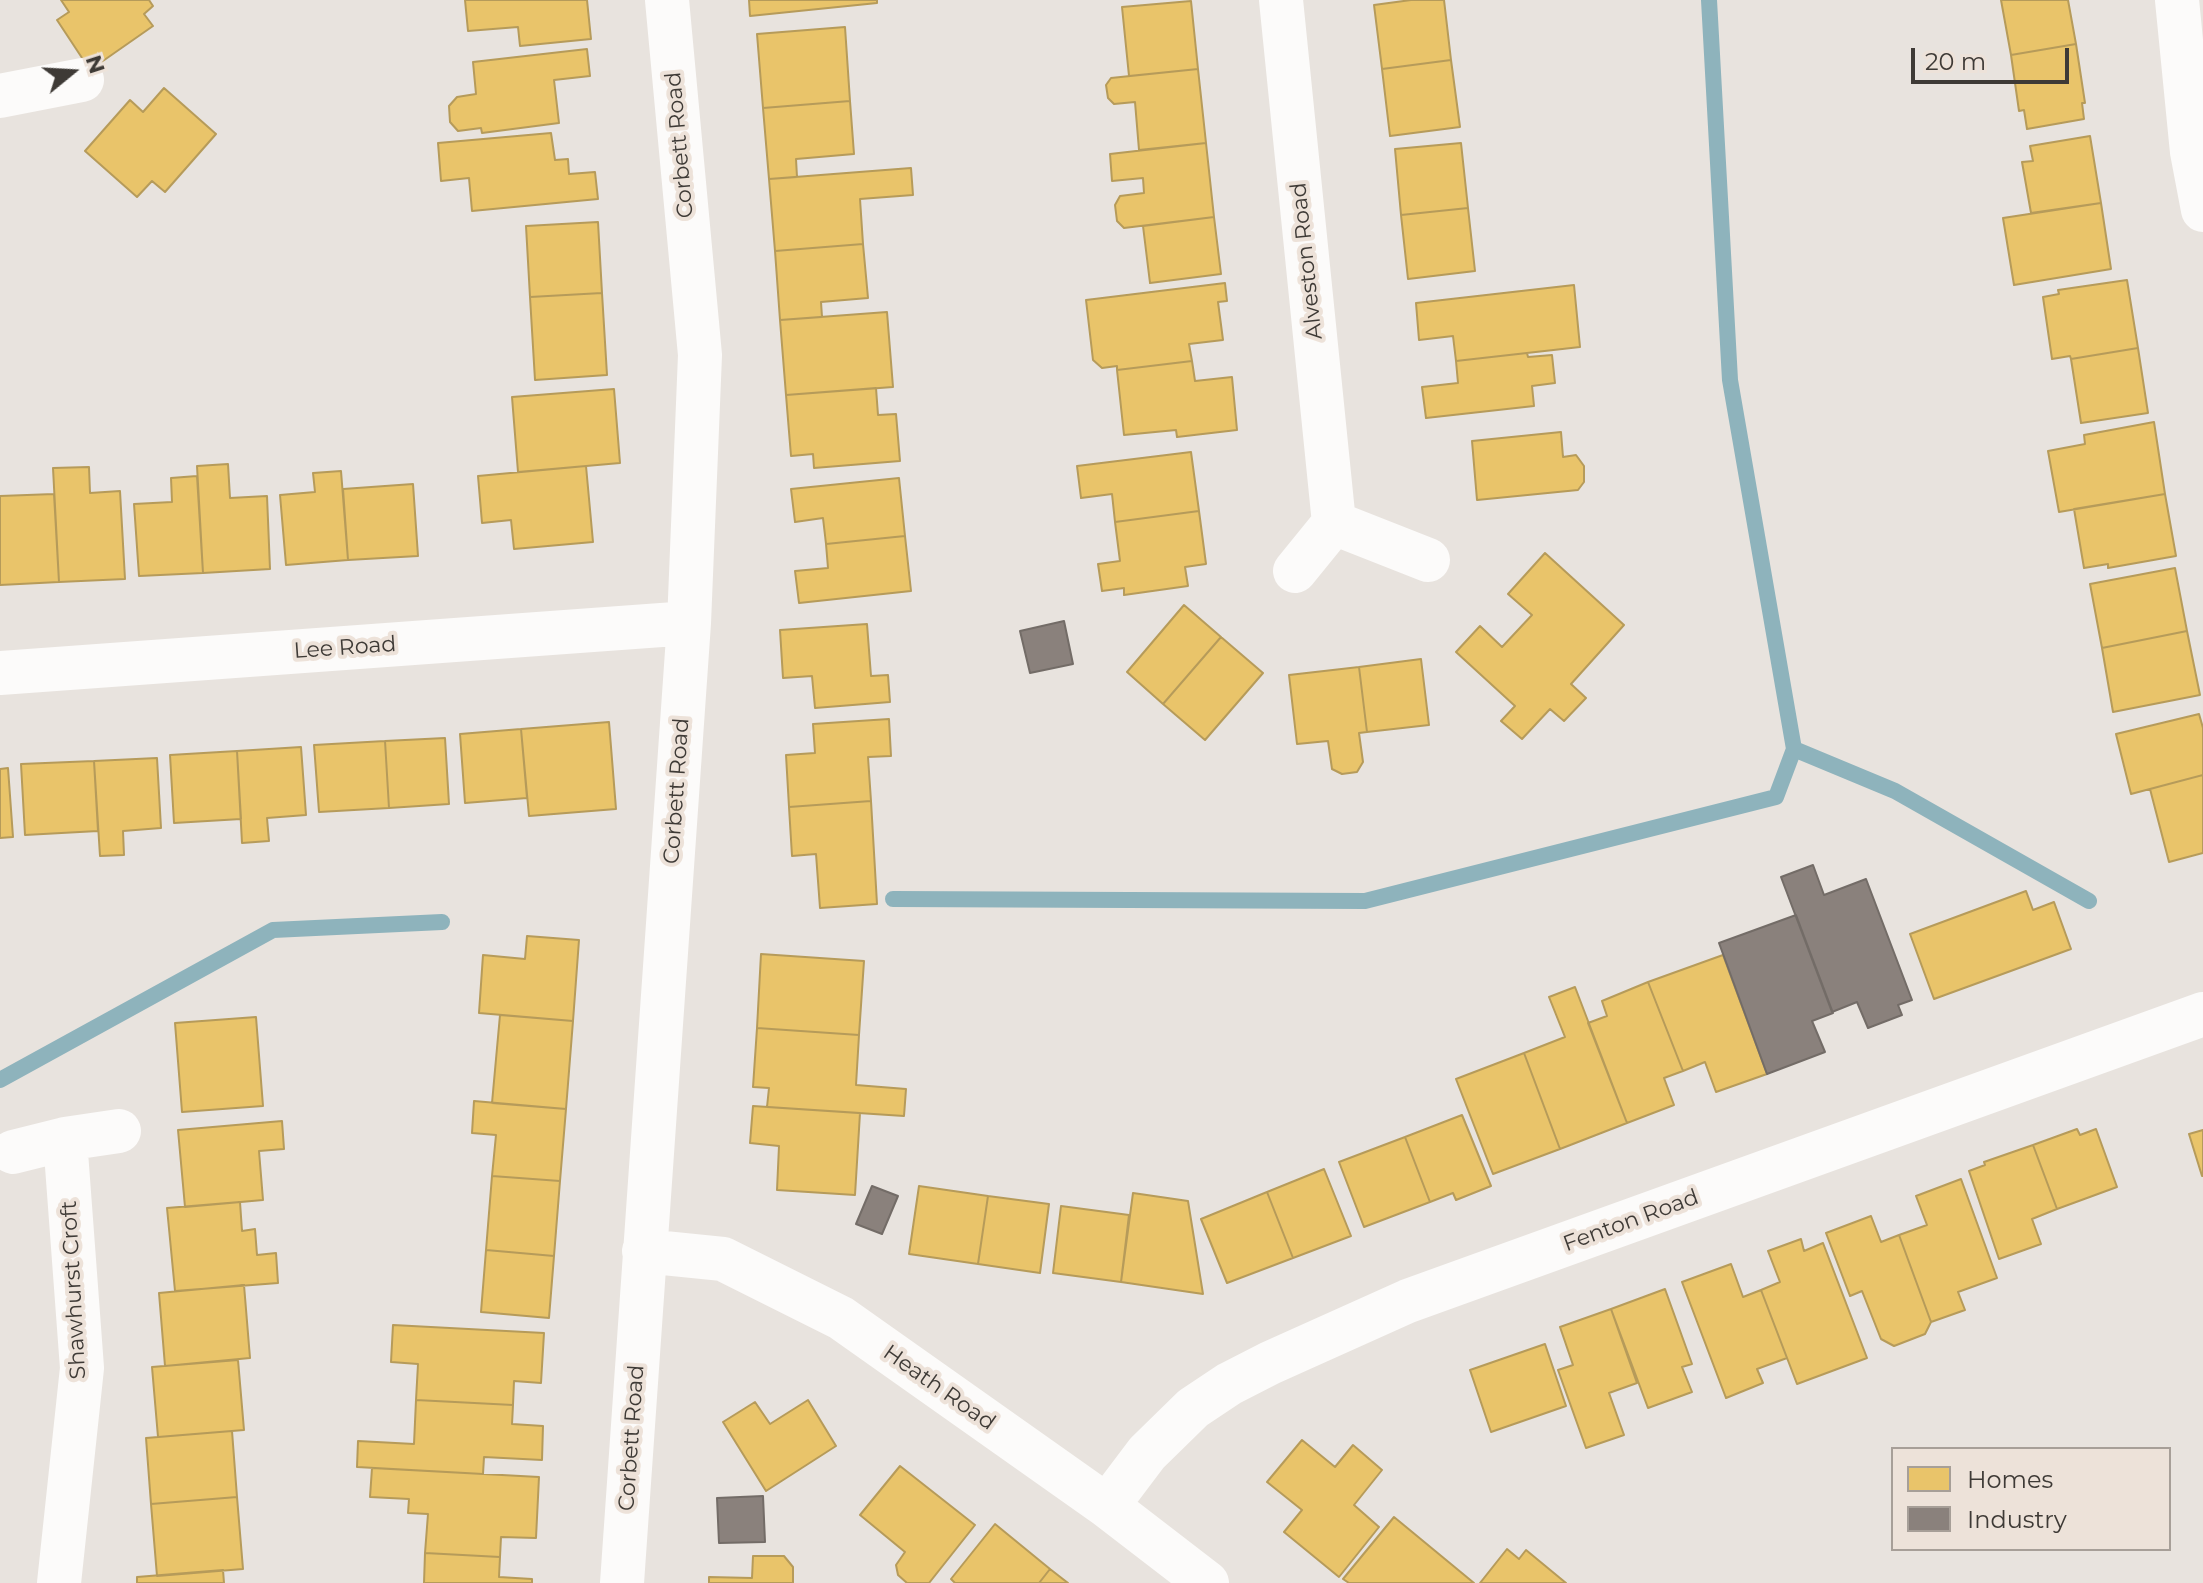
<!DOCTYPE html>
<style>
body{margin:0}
#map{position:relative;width:2203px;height:1583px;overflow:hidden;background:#e8e3de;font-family:Montserrat,sans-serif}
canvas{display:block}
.legend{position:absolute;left:1891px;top:1447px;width:280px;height:104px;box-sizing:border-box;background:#ede2d9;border:2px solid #a79f98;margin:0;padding:10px 14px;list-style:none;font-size:24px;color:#3e3a36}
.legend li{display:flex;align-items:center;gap:16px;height:40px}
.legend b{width:40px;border:2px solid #a79f98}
.north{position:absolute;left:32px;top:32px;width:80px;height:80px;-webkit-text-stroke:6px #ede2d9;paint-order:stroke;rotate:72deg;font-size:22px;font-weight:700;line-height:32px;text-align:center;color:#3e3a36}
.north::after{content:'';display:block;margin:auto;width:28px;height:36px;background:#3e3a36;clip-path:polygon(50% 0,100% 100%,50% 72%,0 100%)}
.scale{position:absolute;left:1911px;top:48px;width:158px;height:36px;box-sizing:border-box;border:4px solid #3e3a36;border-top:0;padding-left:10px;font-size:24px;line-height:28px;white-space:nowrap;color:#3e3a36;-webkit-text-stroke:6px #ede2d9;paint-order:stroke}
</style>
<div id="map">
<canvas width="2203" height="1583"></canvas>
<ul class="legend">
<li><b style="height:22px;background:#e9c46a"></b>Homes</li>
<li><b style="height:22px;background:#8a817c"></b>Industry</li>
</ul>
<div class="north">N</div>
<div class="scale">20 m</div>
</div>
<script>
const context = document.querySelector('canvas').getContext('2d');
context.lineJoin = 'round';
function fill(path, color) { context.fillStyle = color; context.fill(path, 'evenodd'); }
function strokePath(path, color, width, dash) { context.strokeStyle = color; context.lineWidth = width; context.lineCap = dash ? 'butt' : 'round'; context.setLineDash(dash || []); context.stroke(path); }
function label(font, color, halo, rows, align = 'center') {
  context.font = font + ' Montserrat,sans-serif'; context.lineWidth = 8; context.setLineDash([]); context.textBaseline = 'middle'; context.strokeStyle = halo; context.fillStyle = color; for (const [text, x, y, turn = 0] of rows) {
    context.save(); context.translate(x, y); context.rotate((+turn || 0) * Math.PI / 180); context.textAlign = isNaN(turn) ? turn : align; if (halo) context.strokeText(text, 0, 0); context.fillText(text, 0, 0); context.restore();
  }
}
const homes = new Path2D(`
 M61,0H149L153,6L144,14L153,26L90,70L57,20L69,12Z
 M465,0H587L591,39L520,46L518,27L468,31Z
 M749,0H877V3L750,16Z
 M1411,0H1444L1451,60L1382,69L1374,5Z
 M2001,0H2068L2076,44L2011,55Z
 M1191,1L1198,69L1129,76L1122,7Z
 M845,27L850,101L763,108L757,34Z
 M2076,44L2085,103H2082L2084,119L2027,129L2024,110L2019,111L2011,55Z
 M587,49L590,76L554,80L559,123L482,133L481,128L458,131L450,122L449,106L457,97L476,94L473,62Z
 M1451,60L1460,127L1390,136L1382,69Z
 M1198,69L1206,143L1139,150L1135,102L1114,104L1108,98L1106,85L1111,78Z
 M164,88L216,134L165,192L152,181L137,197L85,151L130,100L143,112Z
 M850,101L854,154L796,159L797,177L769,179L763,108Z
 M551,133L555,160L568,159L569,174L595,172L598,199L472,211L469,178L441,181L438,143Z
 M2090,136L2101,203L2031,213L2022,162L2033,161L2030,146Z
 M1206,143L1214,217L1124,228L1117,221L1115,205L1120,196L1144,193L1143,178L1112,181L1110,154Z
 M1461,143L1468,208L1401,215L1395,149Z
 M911,168L913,195L860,199L863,244L775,251L769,179Z
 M2101,203L2111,269L2014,285L2003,218Z
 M1468,208L1475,271L1408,279L1401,215Z
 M1214,217L1221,274L1150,283L1143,226Z
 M598,222L602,293L530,297L526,226Z
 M863,244L868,298L821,302L822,317L780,320L775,251Z
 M2127,280L2138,348L2071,359L2070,356L2052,359L2043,297L2059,294L2058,290Z
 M1225,283L1227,301L1218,302L1223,340L1189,344L1192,361L1117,370V366L1102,368L1093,360L1086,300Z
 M1574,285L1580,347L1456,361L1453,336L1419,340L1416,303Z
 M602,293L607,375L535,380L530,297Z
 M887,312L893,387L786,395L780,320Z
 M2138,348L2148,413L2081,423L2071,359Z
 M1527,353L1528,357L1552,355L1555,383L1532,386L1534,406L1426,418L1422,387L1458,383L1456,361Z
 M1192,361L1195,381L1232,377L1237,430L1177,437L1176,430L1124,435L1117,370Z
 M876,388L878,415L896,414L900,461L814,468L813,454L791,456L786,395Z
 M614,389L620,463L518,472L512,397Z
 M2154,422L2165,494L2059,512L2048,451L2085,444L2084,435Z
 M1561,432L1563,457L1576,455L1584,466V482L1578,490L1477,500L1472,441Z
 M1191,452L1199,511L1115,522L1112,494L1081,498L1077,466Z
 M228,464L230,498L267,496L270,569L203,573L197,466Z
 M586,466L593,542L514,549L511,520L482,523L478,476Z
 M89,467L90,493L120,491L125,579L59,582L53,468Z
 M341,471L348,560L286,565L280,495L315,492L313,473Z
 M197,476L203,573L139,576L134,504L172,502L171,478Z
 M899,478L905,536L826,544L823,518L795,522L791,489Z
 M413,484L418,556L348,560L343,489Z
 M54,494L59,582L0,585V496Z
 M2165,494L2176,556L2108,568V564L2084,568L2074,509Z
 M1199,511L1206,564L1185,567L1188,586L1124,595V588L1102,591L1098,564L1120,561L1115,522Z
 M905,536L911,591L799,603L795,571L828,568L826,544Z
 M1545,553L1624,625L1571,684L1586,698L1564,721L1550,709L1522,739L1501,721L1515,706L1456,652L1480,626L1502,647L1532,615L1508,594Z
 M2175,568L2187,631L2102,648L2090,584Z
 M1184,605L1221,637L1163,704L1127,672Z
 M867,624L871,676L888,675L890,702L815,708L812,676L783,678L780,630Z
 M2187,631L2200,695L2113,712L2102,648Z
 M1221,637L1263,673L1205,740L1163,704Z
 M1421,659L1429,725L1367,732L1359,667Z
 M1359,667L1367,732L1359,733L1363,762L1357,772L1342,774L1332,769L1328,741L1297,744L1289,675Z
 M2199,714L2203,728V775L2131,794L2116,734Z
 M889,719L891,756L868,757L871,801L789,807L786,755L815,753L813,724Z
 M609,722L616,809L529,816L521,729Z
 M521,729L527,798L465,803L460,734Z
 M445,738L449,804L389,808L385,741Z
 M385,741L389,808L319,812L314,745Z
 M301,747L306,815L267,818L269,841L242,843L237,751Z
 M237,751L241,819L174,823L170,755Z
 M157,758L161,828L123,831L124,855L100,856L94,761Z
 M94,761L98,831L25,835L21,764Z
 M8,768L13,837L0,838V769Z
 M2203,775V853L2169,862L2150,789Z
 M871,801L877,904L820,908L816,854L792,856L789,807Z
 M2026,891L2033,910L2054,902L2071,949L1934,999L1910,934Z
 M527,936L579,940L573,1021L479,1013L483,955L525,959Z
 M761,954L864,961L859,1035L757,1028Z
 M1723,955L1767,1074L1716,1092L1705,1062L1683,1071L1648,982Z
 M1648,982L1683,1071L1664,1078L1674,1105L1627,1123L1588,1023L1607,1016L1602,1001Z
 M1575,987L1627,1123L1560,1149L1524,1053L1565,1037L1549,997Z
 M500,1015L573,1021L566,1109L492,1103Z
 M256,1017L263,1106L182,1112L175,1023Z
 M757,1028L859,1035L856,1085L906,1089L904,1116L767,1107L769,1088L753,1087Z
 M1524,1053L1560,1149L1493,1174L1456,1079Z
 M474,1101L566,1109L560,1181L492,1176L496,1135L472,1133Z
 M753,1106L860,1113L855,1195L777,1190L779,1146L750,1143Z
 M1462,1115L1491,1186L1456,1200L1453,1193L1430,1202L1405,1137Z
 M282,1121L284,1149L259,1151L263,1200L185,1207L178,1130Z
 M2077,1129L2080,1135L2096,1129L2117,1187L2057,1209L2033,1145Z
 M2203,1130V1176H2202L2189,1134Z
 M1405,1137L1430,1202L1364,1227L1339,1162Z
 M2033,1145L2057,1209L2032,1219L2041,1244L1999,1259L1969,1171L1985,1165L1984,1162Z
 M1324,1169L1351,1236L1293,1258L1267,1192Z
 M492,1176L560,1181L554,1256L486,1250Z
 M1961,1179L1997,1278L1958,1292L1965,1310L1931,1322L1899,1235L1927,1225L1916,1196Z
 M919,1186L988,1196L978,1264L909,1254Z
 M1267,1192L1293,1258L1227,1283L1201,1219Z
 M1133,1193L1188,1201L1203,1294L1121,1282Z
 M988,1196L1049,1204L1040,1273L978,1264Z
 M240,1202L242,1231L255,1229L257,1255L276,1253L278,1283L175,1291L167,1208Z
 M1061,1206L1129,1215L1121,1282L1053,1273Z
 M1871,1216L1881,1242L1899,1235L1931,1322L1925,1334L1894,1346L1881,1339L1862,1291L1850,1296L1826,1233Z
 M1801,1239L1804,1251L1823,1243L1867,1358L1797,1384L1761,1290L1780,1282L1768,1251Z
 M486,1250L554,1256L549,1318L481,1312Z
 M1731,1264L1743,1297L1761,1290L1787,1358L1757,1369L1763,1383L1726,1398L1682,1282Z
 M244,1285L250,1358L165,1366L159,1293Z
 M1665,1289L1692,1364L1682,1367L1692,1392L1648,1408L1611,1309Z
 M1611,1309L1637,1383L1609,1393L1624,1435L1586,1448L1558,1370L1573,1365L1560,1327Z
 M393,1325L544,1333L541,1383L514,1381L513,1405L416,1400L418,1364L391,1362Z
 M1545,1344L1566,1406L1491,1432L1470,1370Z
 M238,1360L244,1430L158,1437L152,1367Z
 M416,1400L513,1405L512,1424L543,1426L542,1460L484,1457L483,1474L357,1467L358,1441L414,1444Z
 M808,1400L836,1446L766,1491L723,1422L755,1402L770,1424Z
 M232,1431L237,1497L151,1504L146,1438Z
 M1302,1440L1335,1467L1353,1445L1382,1470L1354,1505L1379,1527L1339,1577L1284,1532L1302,1510L1267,1482Z
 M900,1466L975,1525L929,1583H907L898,1575L896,1565L905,1552L860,1515Z
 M372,1468L539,1477L536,1538L501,1537L500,1557L425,1553L428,1514L408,1513L409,1499L370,1497Z
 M237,1497L243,1569L157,1576L151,1504Z
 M1394,1517L1474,1583H1349L1343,1579Z
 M995,1524L1050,1569L1039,1583H955L951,1579Z
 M1507,1549L1519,1559L1526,1550L1566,1583H1480Z
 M425,1553L500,1557L499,1577L532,1579V1583H424Z
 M753,1556H784L793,1567V1583H709V1577L752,1578Z
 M1050,1569L1068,1583H1039Z
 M223,1570L224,1583H137V1577Z`);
const industry = new Path2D(`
 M1064,621L1073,664L1030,673L1020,631Z
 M1813,865L1824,895L1866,879L1912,1000L1898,1005L1902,1015L1868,1028L1857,1002L1832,1012L1781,877Z
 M1796,915L1833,1013L1812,1021L1825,1052L1767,1074L1719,943Z
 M872,1186L898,1196L882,1234L856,1224Z
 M763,1496L765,1542L719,1543L717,1498Z`);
const stream = new Path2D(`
 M1709,0L1730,380L1794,749L1895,791L2089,901
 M893,899L1365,901L1776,797L1794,749
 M0,1080L273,930L442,922`);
const minor = new Path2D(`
 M1281,0L1334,523
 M2177,0L2192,152L2203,210
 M0,96L82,80
 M1295,571L1334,523L1428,560
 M0,673L689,623
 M13,1152L65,1139L119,1131
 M644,1251L723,1259L841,1318L1107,1506L1207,1583
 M1107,1506L1147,1453L1193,1408L1229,1384L1270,1363L1408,1301L2203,1014
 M59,1583L82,1368L65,1139
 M622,1583L689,623L700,355L667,0`);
const streetNames = [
 ["Corbett Road",680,145,-95],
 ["Alveston Road",1307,261,-96],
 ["Lee Road",345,648,-4],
 ["Corbett Road",677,791,-86],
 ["Fenton Road",1631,1221,-20],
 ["Shawhurst Croft",74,1290,-93],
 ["Heath Road",939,1388,35],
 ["Corbett Road",632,1438,-86]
];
fill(homes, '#e9c46a');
strokePath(homes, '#b69b5a', 2);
fill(industry, '#8a817c');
strokePath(industry, '#736c67', 2);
strokePath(stream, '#8eb3bc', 16);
strokePath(minor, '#fcfbfa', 44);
label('22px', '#3e3a36', '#ede2d9', streetNames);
</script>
